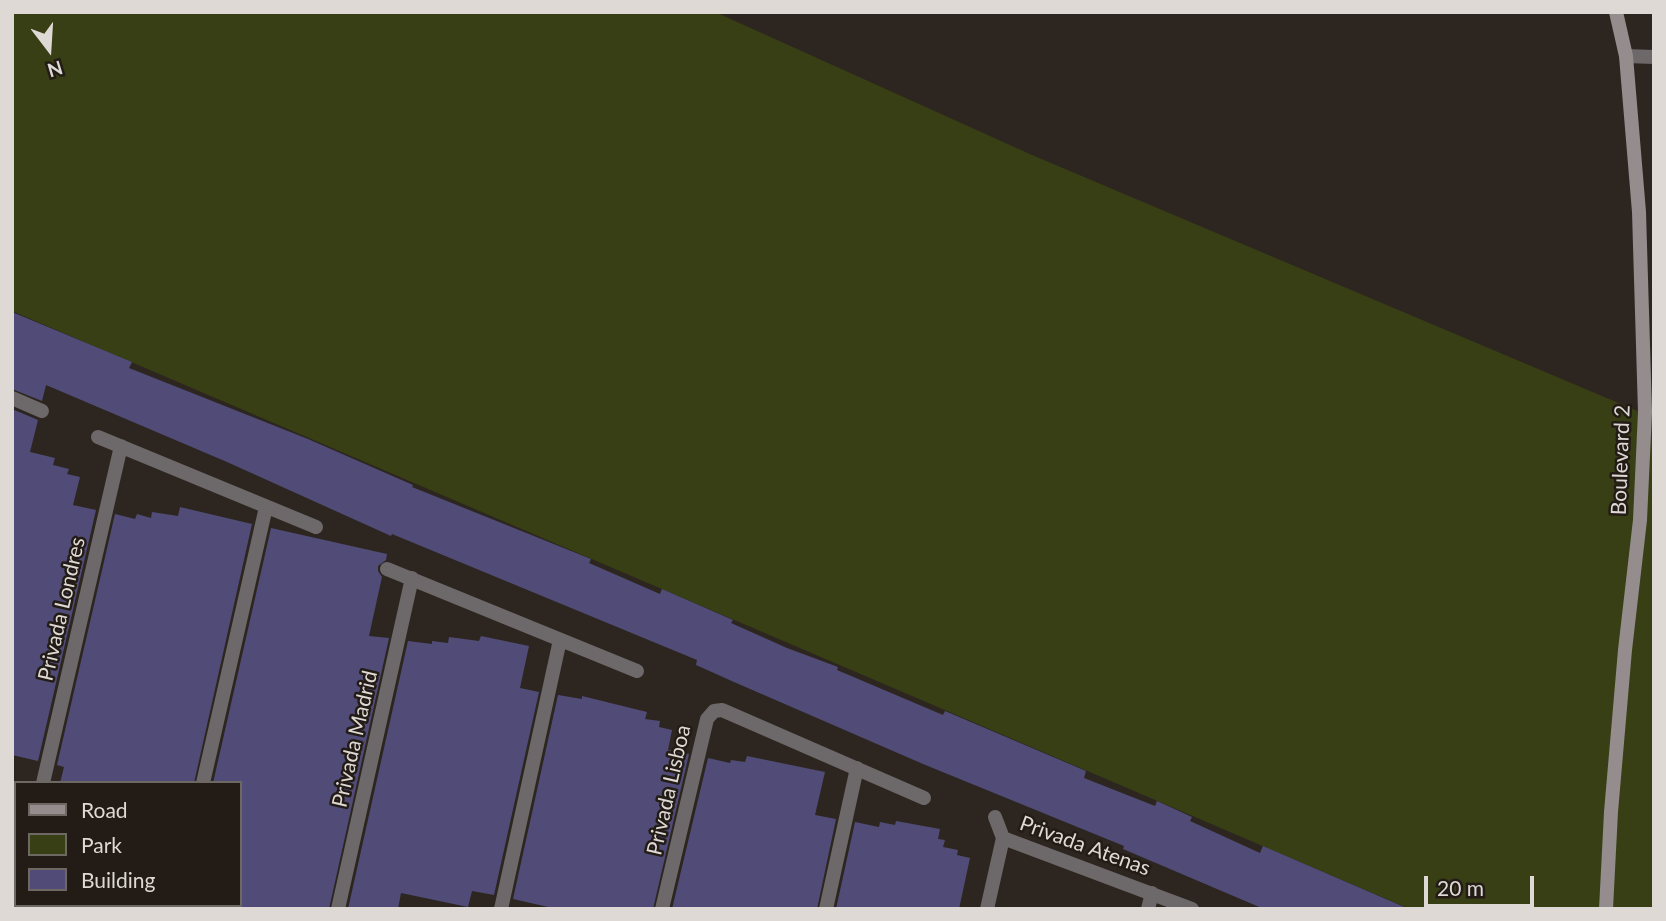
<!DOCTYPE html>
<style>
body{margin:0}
#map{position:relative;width:1666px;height:921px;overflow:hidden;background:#2d2620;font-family:Lato,sans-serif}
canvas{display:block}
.frame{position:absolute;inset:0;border:14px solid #ded9d5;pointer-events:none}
.legend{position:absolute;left:14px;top:781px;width:228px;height:126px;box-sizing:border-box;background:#231c16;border:2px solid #6e6862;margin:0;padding:9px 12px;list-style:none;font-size:21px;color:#ded9d5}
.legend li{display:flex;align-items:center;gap:14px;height:35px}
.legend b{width:35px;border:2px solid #6e6862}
.north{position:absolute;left:14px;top:14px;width:70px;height:70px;-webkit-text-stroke:5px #231c16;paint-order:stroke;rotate:163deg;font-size:19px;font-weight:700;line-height:28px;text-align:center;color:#ded9d5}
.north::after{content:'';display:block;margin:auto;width:24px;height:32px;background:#ded9d5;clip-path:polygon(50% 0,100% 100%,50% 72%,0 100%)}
.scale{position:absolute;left:1424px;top:876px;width:110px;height:32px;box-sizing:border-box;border:4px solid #ded9d5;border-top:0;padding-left:9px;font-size:21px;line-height:24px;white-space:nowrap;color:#ded9d5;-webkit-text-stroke:5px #231c16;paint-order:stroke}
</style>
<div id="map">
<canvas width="1666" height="921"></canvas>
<div class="frame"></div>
<ul class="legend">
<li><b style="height:9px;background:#958c8e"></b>Road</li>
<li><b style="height:19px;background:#383f14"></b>Park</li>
<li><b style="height:19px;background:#504c77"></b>Building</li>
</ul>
<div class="north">N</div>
<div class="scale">20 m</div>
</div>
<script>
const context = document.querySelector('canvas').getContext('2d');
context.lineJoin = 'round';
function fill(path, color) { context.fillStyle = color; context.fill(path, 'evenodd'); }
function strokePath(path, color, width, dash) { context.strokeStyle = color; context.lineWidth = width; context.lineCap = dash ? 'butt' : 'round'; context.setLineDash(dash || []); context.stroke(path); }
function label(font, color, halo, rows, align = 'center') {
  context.font = font + ' Lato,sans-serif'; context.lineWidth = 5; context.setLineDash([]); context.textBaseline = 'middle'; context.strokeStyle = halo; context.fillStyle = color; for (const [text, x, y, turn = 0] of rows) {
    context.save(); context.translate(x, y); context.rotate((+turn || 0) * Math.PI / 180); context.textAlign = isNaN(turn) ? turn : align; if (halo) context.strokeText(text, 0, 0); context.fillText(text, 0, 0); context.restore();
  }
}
const green = new Path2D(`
 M12,12H715L1032,155L1654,418V909H1410L12,311Z`);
const building = new Path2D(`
 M12,312L132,362L129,368L308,439L413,485L412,487L591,559L589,563L660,594L662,589L733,620L731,623L787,648L838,667L837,670L943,715L945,711L1086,771L1084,778L1155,806L1157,801L1192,817L1190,821L1260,853L1263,846L1409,909H1264L1123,849L1124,846L923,764L734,682L696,665L697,660L392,534L391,536L227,462L46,385L42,401L12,389Z
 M12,409L38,420L30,452L55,458L53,465L69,469L67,474L80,477L73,505L96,510L38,761L12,755Z
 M180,507L252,524L194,783H60L64,767L57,765L115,514L135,519L137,514L151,518L152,512L178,516Z
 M271,528L387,554L386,560L378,566V571L382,577L369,636L389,638L329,909H240V783H213Z
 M481,636L529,646L520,688L539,692L494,895L472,891L468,907L401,893L398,909H348L408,641L432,644V641L448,643L449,637L479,641Z
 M558,695L582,699V696L647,712L645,719L660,721L659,727L672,730L668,750L689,754L653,909H557L513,899Z
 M747,756L825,772L815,815L836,819L817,909H672L708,758L730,763L731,760L745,762Z
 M896,821L940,829L938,839L945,840L943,847L958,850L957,855L970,858L959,909H836L855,822L879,827L880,822L895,825Z`);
const street = new Path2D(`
 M1626,56L1654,57
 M12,398L42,411
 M98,437L316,527
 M387,569L637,671
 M43,783L121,446
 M203,783L266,507
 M995,817L1003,838L1192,909
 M14,909L16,903
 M175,909V905
 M338,909L412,578
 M501,909L560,640
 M662,909L707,719L714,711L722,710L924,798
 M826,909L857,768
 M987,909L1003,838
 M1148,909L1152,893`);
const secondary = new Path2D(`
 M1606,909L1611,812L1625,650L1640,520L1645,412L1639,212L1626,56L1616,12`);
const streetNames = [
 ["Boulevard 2",1621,460,-88],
 ["Privada Londres",62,609,-77],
 ["Privada Madrid",355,739,-77],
 ["Privada Lisboa",669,790,-77],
 ["Privada Atenas",1085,846,20]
];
fill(green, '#383f14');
fill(building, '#504c77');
strokePath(street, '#6d6869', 14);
strokePath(secondary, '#958c8e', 14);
label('21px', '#ded9d5', '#231c16', streetNames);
</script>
